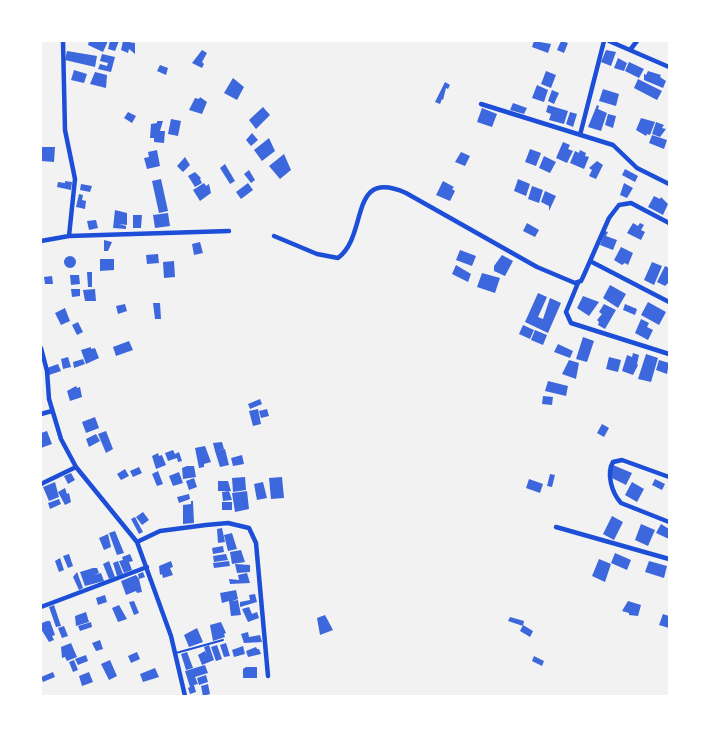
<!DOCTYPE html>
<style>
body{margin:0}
#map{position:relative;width:710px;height:737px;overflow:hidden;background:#f2f2f2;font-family:"Archivo Narrow",sans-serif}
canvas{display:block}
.frame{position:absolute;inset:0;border:42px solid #fff;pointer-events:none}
</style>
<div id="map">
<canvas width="710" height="737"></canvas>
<div class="frame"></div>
</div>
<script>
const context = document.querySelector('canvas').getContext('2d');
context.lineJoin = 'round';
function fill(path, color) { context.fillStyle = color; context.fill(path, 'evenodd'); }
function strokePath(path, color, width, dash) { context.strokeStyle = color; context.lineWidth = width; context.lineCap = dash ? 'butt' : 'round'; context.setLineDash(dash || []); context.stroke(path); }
const building = new Path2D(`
 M89,41H108L103,52L88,45Z
 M110,41H119L115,51L108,49Z
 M123,41L135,43V54L129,49L128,53L121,50Z
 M534,41L551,44L548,53L532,47Z
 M561,41L568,43L564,53L557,50Z
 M202,50L207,53L202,62L204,64L202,68L192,63Z
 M606,50L616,52L611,66L601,62Z
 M67,51L97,56L95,67L65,60Z
 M102,54L115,57L111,72L98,69L100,64L107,66L108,63L100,61Z
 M618,58L627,63L624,71L614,68Z
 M629,62L644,69L639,78L625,71Z
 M160,65L168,68L166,75L157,71Z
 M74,70L87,74L84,83L71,80Z
 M546,71L556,75L551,88L541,84Z
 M648,71L661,75L660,77L666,81L663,88L644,80V74L646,75Z
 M95,72L107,75L106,88L90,84Z
 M233,78L244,87L237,100L224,93Z
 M638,79L662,91L657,100L634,88Z
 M445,82L450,85L448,89L446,88L443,100L442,99L440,104L435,102Z
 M537,85L548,90L544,102L532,98Z
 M603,89L619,94L616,106L599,101Z
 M552,90L559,93L554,104L548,101Z
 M200,97L207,102L202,114L189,110L195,98L199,99Z
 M513,103L527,108L524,114L510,110Z
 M548,105L568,111L564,124L549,120L551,114L546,112Z
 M597,105L599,106L598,109L607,113L601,131L588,127Z
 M263,107L270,115L256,129L249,120Z
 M482,108L497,114L492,127L477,122Z
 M128,112L136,116L132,123L124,118Z
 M570,112L577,114L573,127L566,124Z
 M608,114L616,116L613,128L605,125Z
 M641,118L655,122L650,135L647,134L646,136L636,130Z
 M171,119L181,121L178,136L168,134Z
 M157,121H163L160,131H165L164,143L154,142V138H150L151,124L157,123Z
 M656,122L664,125L662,128L666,129L660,137L652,134Z
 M252,133L258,140L251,146L246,140Z
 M652,135L667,140L664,149L649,143Z
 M269,138L275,151L262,161L254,150Z
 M563,142L570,145L568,149L573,151L567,163L556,158Z
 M41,147H55L54,162L41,161Z
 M530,149L541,153L536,166L525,162Z
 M157,150L160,166L147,169L144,158L149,157L148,152Z
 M580,150L586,153L585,156L589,157L584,169L570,163L575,151L579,153Z
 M461,152L470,156L465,166L455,162Z
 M284,154L291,170L280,179L269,166Z
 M544,156L556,162L550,173L539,168Z
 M185,157L190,165L183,172L177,166Z
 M597,161L603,165L596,179L589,176L592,170L589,168Z
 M225,164L235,181L230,184L220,168Z
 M625,169L638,176L635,182L622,175Z
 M249,170L255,180L251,183L244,174Z
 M195,172L201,178L200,179L202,183L195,187L188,176Z
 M161,179L168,211L159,213L152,181Z
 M518,179L530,184L526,196L514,191Z
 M65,181L72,182L71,190L57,187L58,182L65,183Z
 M443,181L454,187L452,189L455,191L450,201L436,195Z
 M204,183L206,186L209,184L211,193L200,201L193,190Z
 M248,183L253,190L241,199L236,192Z
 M624,183L633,188L627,198L620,195Z
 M81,184L92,186L90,192L80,190Z
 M532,186L543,190L539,203L528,199Z
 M545,191L556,196L549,211V206L541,202Z
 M79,194L83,195L82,200L86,201L85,209L76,207Z
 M654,196L660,199L661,197L668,204L663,215L648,207Z
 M115,210L127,213V225L119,224L126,226V229L113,228Z
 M168,213L170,226L155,228L153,215Z
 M133,215H142L141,228H133Z
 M96,220L98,228L89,230L87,221Z
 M527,223L539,230L535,237L523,231Z
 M633,223L638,226L640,223L644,225L641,230L645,232L641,240L627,233Z
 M605,231L608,232L606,236L617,240L613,250L600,245Z
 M104,240L112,242L108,251H104Z
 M200,242L203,253L194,255L192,244Z
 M621,247L633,253L628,265L625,263L622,265L614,260Z
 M460,250L476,256L472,266L456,260Z
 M158,254L159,263L147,264L146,255Z
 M502,255L513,261L505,276L494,271V266Z
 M64 262a6 6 0 1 1 12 0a6 6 0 1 1-12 0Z
 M100,259H114V270L100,271Z
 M174,261L175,277L164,278L163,262Z
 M652,262L662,266L654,285L644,280Z
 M456,265L471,274L468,282L452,274Z
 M665,266L669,268V282L665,286L657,282Z
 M87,272H92V287H88Z
 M482,273L500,278L495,293L477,287Z
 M70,275H79L80,284L71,285Z
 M52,276L53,284H45L44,277Z
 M610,285L626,294L618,308L603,298Z
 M71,289H80V296L72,297Z
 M95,289L96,301H85L83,290Z
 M538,293L547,297L538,317L543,319L550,298L561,303L548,333L525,322Z
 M583,296L599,302L589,316L577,308Z
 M648,302L666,312L659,325L641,315Z
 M153,303H160L161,319H155Z
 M125,304L127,311L118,314L116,306Z
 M604,304L616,310L605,329L598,325L599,322L597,320L602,314L599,312Z
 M625,304L637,309L635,315L623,310Z
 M65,308L70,321L61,325L55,313Z
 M641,319L649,323L647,327L653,330L648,340L635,333Z
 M78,322L83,332L77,335L72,325Z
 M523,325L534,330L530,339L519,334Z
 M535,330L547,335L543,345L531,340Z
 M583,337L594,341L587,362L576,359Z
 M129,341L133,350L116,356L113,347Z
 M558,344L573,351L570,358L554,352Z
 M91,347V349L95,348L99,358L86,364L81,350Z
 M633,353L639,355L637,364L638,365L633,375L622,371L627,355L632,357Z
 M646,354L658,358L651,382L638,379Z
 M68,357L71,367L63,369L61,359Z
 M609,357L621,360L618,372L606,369Z
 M83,359L85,364L74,368L73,362Z
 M569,360L579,363L576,379L562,374Z
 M659,360L669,363L667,374L656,370Z
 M58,364L61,371L49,375L47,368Z
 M548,381L568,386L566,396L545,391Z
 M76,386L77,388L80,387L82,397L70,401L67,391Z
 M543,396L553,397L552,405L542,404Z
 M260,399L262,404L250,409L248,404Z
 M258,409L261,424L253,426L249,411Z
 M267,409L269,416L261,418L259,411Z
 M95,417L99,428L86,433L82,422Z
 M602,424L609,428L604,437L597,433Z
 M47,431L52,444L41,448V433Z
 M106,431L113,449L106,453L98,434Z
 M96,434L100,441L89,447L86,439Z
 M222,442L224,449L215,451L213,443Z
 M205,446L211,462L204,464V467L199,468L195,448Z
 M225,449L229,465L220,467L215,451Z
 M173,450L175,454L179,452L182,461L178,462L177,458L168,461L165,453Z
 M158,453L159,456L162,455L166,465L156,469L152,456Z
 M242,455L244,464L233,466L231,458Z
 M613,465L632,473L626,485L608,476Z
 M187,466H194L196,477L183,479L182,468Z
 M139,467L142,473L133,477L130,471Z
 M125,469L129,476L121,480L117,474Z
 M158,471L163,484L157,486L152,474Z
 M179,472L183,483L173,486L169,476Z
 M71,473L75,480L68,484L64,476Z
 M550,474L555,475L552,487L547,486Z
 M245,477L246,490L233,492L232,478Z
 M282,477L284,498L271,499L269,478Z
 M194,478L197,487L189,490L186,481Z
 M529,479L543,484L540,493L526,488Z
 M655,479L665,484L662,490L652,485Z
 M218,481H228L231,491H218Z
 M55,482L59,497L49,501L43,487Z
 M263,482L267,498L257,500L254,484Z
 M632,482L644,489L637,502L625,495Z
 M65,488L67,494L69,493L71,502L65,505L58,492Z
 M229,491L232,500L223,501L222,492Z
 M247,491L249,509L235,512L232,493Z
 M189,494L190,499L179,503L177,497Z
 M59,499L61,504L50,509L48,503Z
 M191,501H193L194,523L183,524V505L191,504Z
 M222,502H232V510H222Z
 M143,512L149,520L142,525L136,517Z
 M612,516L623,522L614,540L603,534Z
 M135,517L143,532L139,534L131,519Z
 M641,524L655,530L648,546L635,540Z
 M661,524L669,529V539L656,533Z
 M222,528L225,542L218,543L217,529Z
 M115,531L124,553L117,555L109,533Z
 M232,533L237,549L228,551L224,535Z
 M108,534L111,547L104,550L99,538Z
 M223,546L224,552L213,554L212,548Z
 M241,550L245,562L232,564L230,552Z
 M615,553L631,560L627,570L611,563Z
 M69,554L73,566L68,568L63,556Z
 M130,554L133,561L129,562L132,570L124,573L119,561L123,560L122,557Z
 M226,554L228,560L214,562L213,556Z
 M60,558L64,570L59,572L55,561Z
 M599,559L611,564L605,582L592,576Z
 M109,561L115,577L109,579L103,564Z
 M118,561L123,574L117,576L113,563Z
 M171,561L173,567L170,568L173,575L163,578L162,574L160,575L159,566Z
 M229,561L230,566L214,568L213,563Z
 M649,561L667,566L664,578L645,572Z
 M235,564L250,565V572L237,573Z
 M93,568H97L99,573L94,575L101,573L104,581L85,586L80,572Z
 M77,572L83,588L79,590L73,577Z
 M143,572L145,577L139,579L142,592L137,593L136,591L126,595L121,581L136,575L139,579L138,574Z
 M247,573L250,583L230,584L229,579L239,580L238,575Z
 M236,590L238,599L232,601L238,600L241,615L231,616L229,601L222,603L220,593Z
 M255,594L257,602L240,607V602L250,600L249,595Z
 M105,595L107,602L98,605L96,598Z
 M134,601L139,613L134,615L129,602Z
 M628,601L641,605L638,616L629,615V613L622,611Z
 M54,605L61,626L56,627L49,607Z
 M119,605L127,619L118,622L112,608Z
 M249,607L252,614L257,612L259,618L248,622L242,609Z
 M86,612L89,622L76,626L75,616Z
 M663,614L669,616V628L659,625Z
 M325,615L333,630L320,635L317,618Z
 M510,617L524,621L523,626L508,621Z
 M47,621H50L55,635L52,636L54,640L49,642L41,629L42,623Z
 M91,622L92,627L80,631L78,626Z
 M221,622L226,633L224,634L225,637L213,641L210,625Z
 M523,625L533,631L530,637L520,631Z
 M64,626L68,636L62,638L58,628Z
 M197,628L203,642L189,647L184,635Z
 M248,632L249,637L260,635L262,642L244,643L241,634Z
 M100,640L103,649L96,651L92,643Z
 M71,643L77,657L67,661L65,657L62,658L61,647Z
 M226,643L230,656L224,657L220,645Z
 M209,645L214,660L202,665L198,655L205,651L207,656L204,647Z
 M217,645L222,659L216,661L211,647Z
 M243,646L245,654L234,657L232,650Z
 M256,647L257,649H259L261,654L248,657L246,651Z
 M137,652L140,659L131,663L128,656Z
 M187,652L193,668L186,670L181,654Z
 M86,655L88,661L78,665L75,659Z
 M534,656L544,661L542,666L532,661Z
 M74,660L78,670L73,672L69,662Z
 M110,660L117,676L109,680L101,664Z
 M205,665L208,673L195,677L198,684L194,685L196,692L190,694L188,688L190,687L185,671Z
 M246,667H257V678H243V669Z
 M155,668L159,677L143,682L140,674Z
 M53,672L55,677L43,682L41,677Z
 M89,672L93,682L82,686L79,676Z
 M206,675L208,682L199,685L197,678Z
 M208,684L210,694L203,696L201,686Z`);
const service = new Path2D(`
 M176,653L223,640`);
const minor = new Path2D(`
 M63,41L65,130L75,179L69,236
 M609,41L669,67
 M630,50L637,41
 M481,104L613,145L637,168L669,184
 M580,135L604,41
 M274,236L317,254L338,258C369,235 348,167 406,193L537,267L575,283L581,281L583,277L609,218L619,205L631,203L669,223
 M41,241L69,236L229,231
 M590,261L669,302
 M578,283L566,312L571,323L669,354
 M41,348L47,371L49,399L61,439L76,467L137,542L171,636L185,696
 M41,414L52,411
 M669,477L622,460L613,462C606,474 612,493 621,503L669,522
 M41,484L76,467
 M556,527L669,559
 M137,542L160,531L206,525L228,523L249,528L256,543L268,676
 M41,607L147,567`);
fill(building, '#3d67dc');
strokePath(service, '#1d4ed8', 2);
strokePath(minor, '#1d4ed8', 4.5);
</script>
